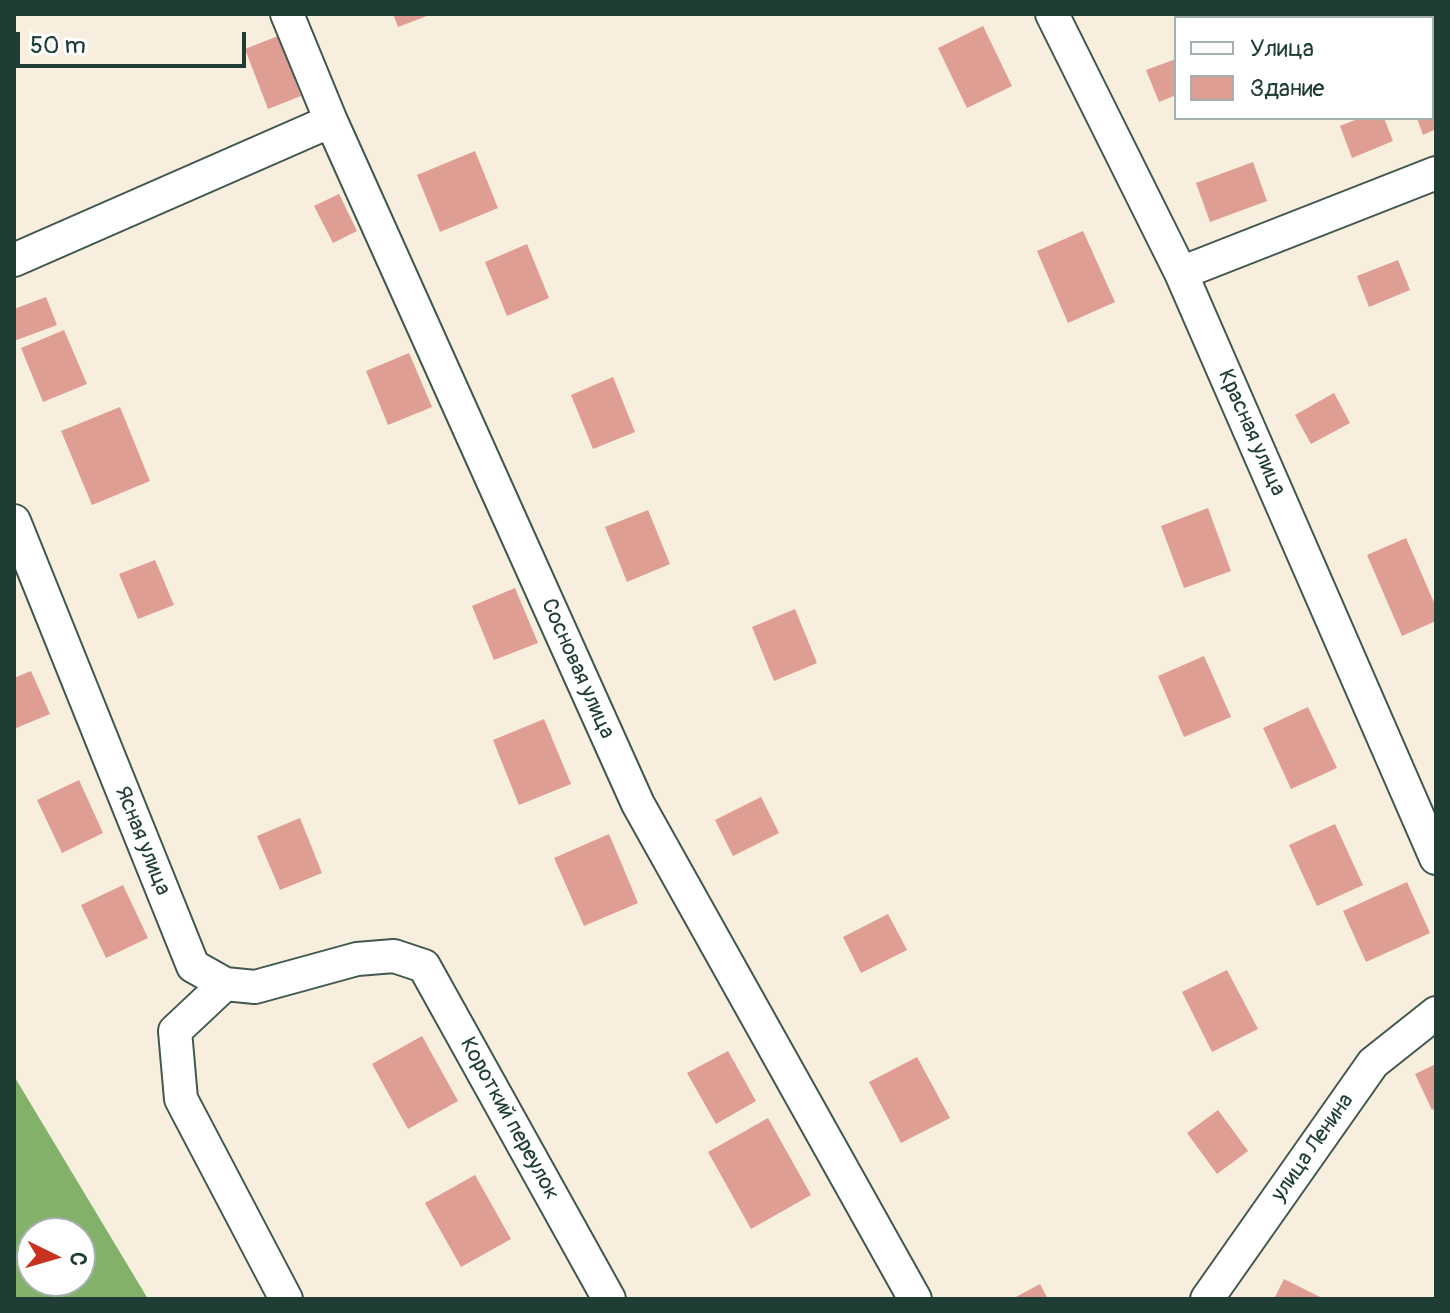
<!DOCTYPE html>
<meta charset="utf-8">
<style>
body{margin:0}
#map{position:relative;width:1450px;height:1313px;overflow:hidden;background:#f8eede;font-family:Pangolin,sans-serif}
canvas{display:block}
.frame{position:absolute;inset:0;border:16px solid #1f3d34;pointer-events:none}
.legend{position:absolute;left:1174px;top:16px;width:260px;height:104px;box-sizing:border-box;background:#fff;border:2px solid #a5b1ae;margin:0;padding:10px 14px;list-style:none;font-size:24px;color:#1f3d34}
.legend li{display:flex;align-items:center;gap:16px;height:40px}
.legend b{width:40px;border:2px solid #a5b1ae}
.north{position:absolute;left:16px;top:1217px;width:80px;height:80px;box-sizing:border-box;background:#fff;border:2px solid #a5b1ae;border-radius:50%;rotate:95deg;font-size:22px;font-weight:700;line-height:32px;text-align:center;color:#1f3d34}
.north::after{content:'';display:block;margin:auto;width:28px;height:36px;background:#c8321e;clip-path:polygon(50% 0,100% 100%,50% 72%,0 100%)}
.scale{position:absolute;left:16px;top:32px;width:230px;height:36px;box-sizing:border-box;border:4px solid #1f3d34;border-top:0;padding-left:10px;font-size:24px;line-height:28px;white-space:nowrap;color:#1f3d34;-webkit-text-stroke:6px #fff;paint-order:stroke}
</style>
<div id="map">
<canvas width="1450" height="1313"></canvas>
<div class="frame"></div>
<ul class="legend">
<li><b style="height:10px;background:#fff"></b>Улица</li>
<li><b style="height:22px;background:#df9e93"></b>Здание</li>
</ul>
<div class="north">С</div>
<div class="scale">50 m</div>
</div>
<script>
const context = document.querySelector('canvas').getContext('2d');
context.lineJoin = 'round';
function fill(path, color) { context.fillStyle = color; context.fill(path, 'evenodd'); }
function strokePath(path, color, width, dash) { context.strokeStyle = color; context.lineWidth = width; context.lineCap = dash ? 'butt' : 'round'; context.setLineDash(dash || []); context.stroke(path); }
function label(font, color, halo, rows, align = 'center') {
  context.font = font + ' Pangolin,sans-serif'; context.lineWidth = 6; context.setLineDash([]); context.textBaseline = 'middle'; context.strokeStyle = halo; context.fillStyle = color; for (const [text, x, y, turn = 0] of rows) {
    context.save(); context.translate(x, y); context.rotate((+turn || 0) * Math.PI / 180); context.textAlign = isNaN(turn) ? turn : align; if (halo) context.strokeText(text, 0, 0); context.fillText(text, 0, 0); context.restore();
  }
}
const forest = new Path2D(`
 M14,1076L148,1299H14ZM32,1233H80V1281H32Z`);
const building = new Path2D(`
 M393,14H432L398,27Z
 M983,26L1012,86L967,108L938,48Z
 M278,36L301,96L268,109L245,49Z
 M1176,59V95L1159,102L1146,70Z
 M1436,62V129L1423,135L1417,118H1432V64Z
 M1360,118H1384L1393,141L1352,158L1340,126Z
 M475,151L498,208L440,232L417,175Z
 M1253,162L1267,201L1210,222L1196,183Z
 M339,194L357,231L333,243L314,206Z
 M1083,231L1115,302L1068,323L1037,251Z
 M527,244L549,298L507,316L485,262Z
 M1398,260L1410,290L1369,307L1357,276Z
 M46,297L57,325L14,341V309Z
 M64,330L87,384L43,402L21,348Z
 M409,353L432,407L388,425L366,371Z
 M613,377L635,432L593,449L571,395Z
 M1334,393L1350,423L1311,444L1295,415Z
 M120,407L150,481L92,505L61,431Z
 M1208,508L1231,571L1184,588L1161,526Z
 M648,510L670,564L627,582L605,527Z
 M1406,538L1436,607V621L1402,636L1367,555Z
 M155,560L174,605L138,619L119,574Z
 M515,588L538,643L494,660L472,606Z
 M795,609L817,663L774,681L752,627Z
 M1204,656L1231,717L1184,737L1158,676Z
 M31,671L50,714L14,729V678Z
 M1308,707L1337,768L1291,789L1263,728Z
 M544,719L571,784L519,805L493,740Z
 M79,780L103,833L62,853L37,800Z
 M761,797L779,833L733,856L715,820Z
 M300,818L322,873L280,890L257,836Z
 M1335,824L1363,885L1317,906L1289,845Z
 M609,834L638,903L584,926L554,858Z
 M1407,882L1430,933L1366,962L1343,911Z
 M123,885L148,938L106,958L81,905Z
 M888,914L907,950L861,973L843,937Z
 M1227,970L1258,1029L1212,1052L1182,992Z
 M422,1036L458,1101L408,1129L372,1064Z
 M728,1051L756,1101L716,1124L687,1073Z
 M917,1057L950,1118L901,1143L869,1082Z
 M1436,1064V1108L1432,1110L1415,1074Z
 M1218,1110L1248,1151L1217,1174L1187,1133Z
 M768,1118L811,1195L751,1229L708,1152Z
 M475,1175L511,1239L461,1267L425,1203Z
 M1284,1279L1324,1299H1274Z
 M1040,1284L1048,1299H1012Z`);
const street = new Path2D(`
 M287,14L331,121L638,804L915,1299
 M1052,14L1181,273L1436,858
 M14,260L331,121
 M1181,273L1436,173
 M14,521L193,966L225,984L255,987L357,959L394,956L424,966L609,1299
 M225,984L175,1031L181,1099L286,1299
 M1207,1299L1373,1063L1436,1013`);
const streetNames = [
 ["Красная улица",1251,433,66],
 ["Сосновая улица",577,669,66],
 ["Ясная улица",142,841,68],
 ["Короткий переулок",509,1119,61],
 ["улица Ленина",1313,1148,-55]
];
fill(forest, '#84b169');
fill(building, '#df9e93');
strokePath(street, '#40584e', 36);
strokePath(street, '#fff', 32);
label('22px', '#1f3d34', '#fff', streetNames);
</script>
